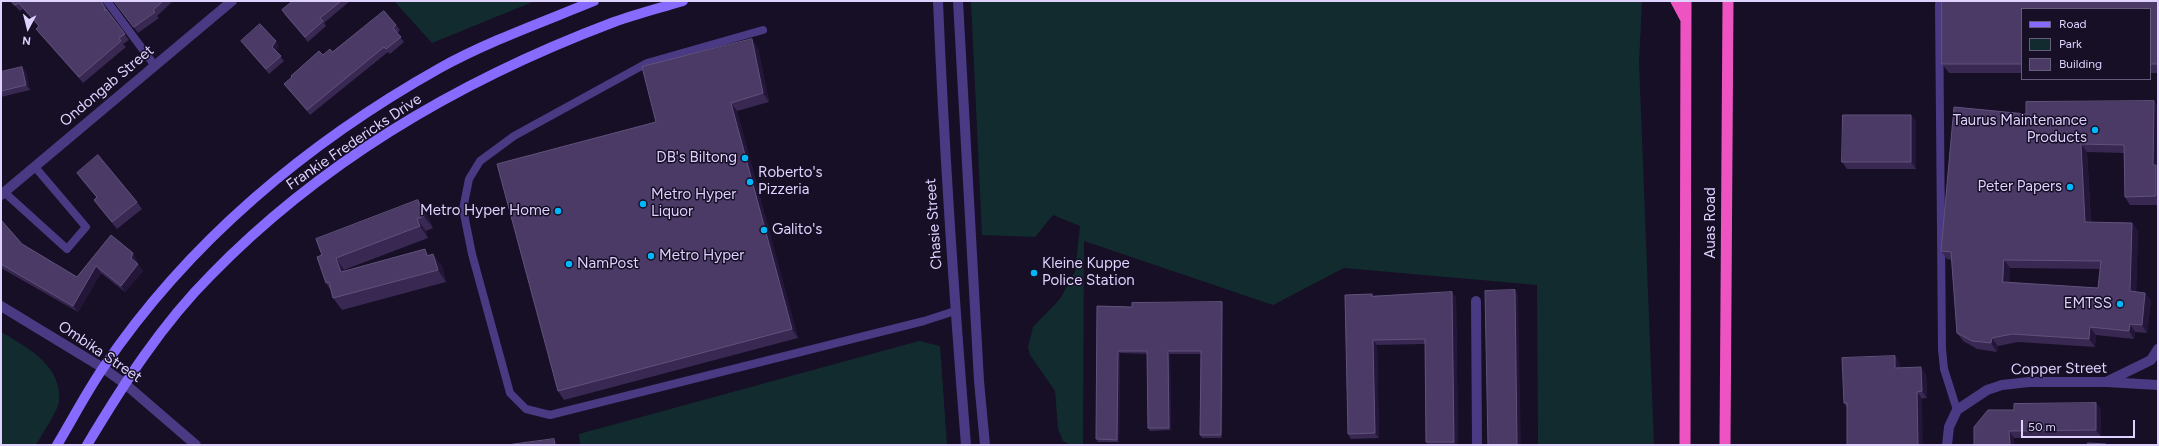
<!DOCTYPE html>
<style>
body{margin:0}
#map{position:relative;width:2159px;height:446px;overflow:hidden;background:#160f25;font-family:Figtree,sans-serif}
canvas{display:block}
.frame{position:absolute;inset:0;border:2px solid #dfd2ff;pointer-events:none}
.legend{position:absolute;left:2021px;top:8px;width:130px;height:72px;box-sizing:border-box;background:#160f25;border:1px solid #665d7c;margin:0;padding:5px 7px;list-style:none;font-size:12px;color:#dfd2ff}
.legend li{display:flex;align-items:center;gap:8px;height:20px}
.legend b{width:20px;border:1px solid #665d7c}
.north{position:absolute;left:8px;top:8px;width:40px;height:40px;-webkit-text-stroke:3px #160f25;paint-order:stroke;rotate:187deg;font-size:11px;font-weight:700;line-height:16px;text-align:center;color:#dfd2ff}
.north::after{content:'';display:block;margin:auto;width:14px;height:18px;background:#dfd2ff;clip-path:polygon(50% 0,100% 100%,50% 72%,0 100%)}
.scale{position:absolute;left:2021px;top:420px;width:114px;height:18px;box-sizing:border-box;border:2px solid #dfd2ff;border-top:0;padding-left:5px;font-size:12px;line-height:14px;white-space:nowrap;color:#dfd2ff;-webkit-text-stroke:3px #160f25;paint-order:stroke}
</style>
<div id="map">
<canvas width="2159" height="446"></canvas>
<div class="frame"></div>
<ul class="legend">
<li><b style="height:5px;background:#876afe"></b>Road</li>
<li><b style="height:11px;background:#122b2f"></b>Park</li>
<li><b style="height:11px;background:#4a3a65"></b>Building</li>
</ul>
<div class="north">N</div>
<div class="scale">50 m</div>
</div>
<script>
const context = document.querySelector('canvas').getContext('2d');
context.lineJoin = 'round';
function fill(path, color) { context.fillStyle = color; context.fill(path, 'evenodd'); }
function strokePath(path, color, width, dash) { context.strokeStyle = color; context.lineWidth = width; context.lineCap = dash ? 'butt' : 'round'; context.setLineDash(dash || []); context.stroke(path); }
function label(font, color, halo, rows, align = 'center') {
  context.font = font + ' Figtree,sans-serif'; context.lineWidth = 3; context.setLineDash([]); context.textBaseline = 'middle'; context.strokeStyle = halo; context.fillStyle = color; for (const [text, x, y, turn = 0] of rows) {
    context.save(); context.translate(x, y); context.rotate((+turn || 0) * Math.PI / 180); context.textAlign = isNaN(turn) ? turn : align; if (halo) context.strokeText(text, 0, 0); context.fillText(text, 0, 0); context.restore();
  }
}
const green = new Path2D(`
 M394,1H535L432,43Z
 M971,1H1642L1639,62L1654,445H1538L1537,285L1344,268L1273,305L1084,241L1083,445H1070L1063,441L1058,429L1055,391L1030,355L1028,347L1033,327L1060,299L1075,272L1080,226L1053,215L1035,237L982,235Z
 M1,332C27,347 63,366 59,402C58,410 41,436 36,445H1Z
 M919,341L940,346L947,445H580L579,434Z`);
const service = new Path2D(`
 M107,1L155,66
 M1939,4L1942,349L1944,369L1957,410
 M763,30L647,63L514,136L480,161L469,179L463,209L472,254L510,393L526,409L550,415L924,321L955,311
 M4,192L67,249L86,227L35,167`);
const minor = new Path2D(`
 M938,1C944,149 954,297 966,445
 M958,1L979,381L985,445
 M1,195L232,1
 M1476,301L1477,445
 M1,306L103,368L124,383L196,445
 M1947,445L1949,427L1957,410L1987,390L2002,385L2029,382H2106L2158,385`);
const tertiary = new Path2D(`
 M2106,382L2151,360L2158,349`);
const secondary = new Path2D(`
 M57,445C72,420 86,393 103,368C188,242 308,142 440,68C489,41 543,22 594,1
 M87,445C123,385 161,325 211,275C323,160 465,78 614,22C636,14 660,8 683,1`);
const trunk = new Path2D(`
 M1676,1L1685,18
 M1685,445L1686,1
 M1725,445L1728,1`);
const wall = new Path2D(`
 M10,1H102L108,11L129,40L123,44L126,47L83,83L41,35L36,29L39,27L23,9L20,11Z
 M113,1H173L157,16L159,18L138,33L115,3Z
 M293,1H350L324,23L326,26L308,42L285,15L282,10Z
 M1942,1H2158V73H2150V9H2022V73H1949L1942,64Z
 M396,25L400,30L397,33L404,42L390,54L388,52L310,115L284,84L323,55Z
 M241,41L279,46L276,51L284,61L269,74L245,46Z
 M758,48L769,102L737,111L798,338L564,400L558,391L656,122Z
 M1,72H26L30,90L1,97Z
 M2154,101L2158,107V205H2130L2125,197L2124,153L2087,152L2091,222L2132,223L2138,231L2136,292L2145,293L2151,301L2147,333L2135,332L2134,339L2096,335L2095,347L2018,342L1998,346L1997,352L1977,349L1963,341L1957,333L1952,260L1947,259L1941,251L2026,114ZM2010,268L2100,269L2098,288L2009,283Z
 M1911,115L1916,122V169H1847L1842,162Z
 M77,173L137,202L142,209L117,229L99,207L94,200L97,198L82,180Z
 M426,212L433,228L426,231L428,238L344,270L345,271L429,255L442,266L446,282L342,310L333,298L331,291L326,283L317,257Z
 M1,220L22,244L77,277L111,235L137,260L136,262L138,264L143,271L125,292L101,273L78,312L1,268Z
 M1372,294L1373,296L1456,297L1458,445H1428L1426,442L1425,344L1377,345L1379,438L1351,439L1348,434Z
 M1222,302L1223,305L1222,438H1202L1200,435L1201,354H1170L1171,430L1150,431L1148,428L1147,354L1120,353L1119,442H1098L1096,439L1097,306L1132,307Z
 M1900,363V368L1926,374L1927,398L1847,408L1844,403Z
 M2096,403L2101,410V437L2014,438L1988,410H2014Z`);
const shadedWall = new Path2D(`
 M752,39L758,48L769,102L763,93Z
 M276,41L279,46L276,52L272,47Z
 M22,67L26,72L30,90L26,85Z
 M2154,101L2158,107V199L2156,196L2153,165Z
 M731,103L737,111L798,338L792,329Z
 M1911,115L1916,122V169L1911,162Z
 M2081,144L2087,152L2091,230L2085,222Z
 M418,200L426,212L433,228L424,216Z
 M417,219L426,231L428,238L420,226Z
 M2132,223L2138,231L2136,300L2130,291Z
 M425,249L434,261L427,256Z
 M133,253L137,260L135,264L131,258Z
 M433,254L442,266L446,282L438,270Z
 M336,258L344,270L349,284L341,272Z
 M2004,260L2010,268L2009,290L2003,282Z
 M138,264L143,271L125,292L121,286Z
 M96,266L101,273L78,312L73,306Z
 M1515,290L1518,295L1521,445H1517Z
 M1452,292L1456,297L1458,445H1457L1454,442Z
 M2145,293L2151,301L2147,333L2142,325Z
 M1222,302L1223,305L1222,438L1221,435Z
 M2130,324L2135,332L2134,339L2129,331Z
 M2090,327L2096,335L2095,347L2089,339Z
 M1992,338L1998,346L1997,352L1991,343Z
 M1373,340L1377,345L1379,438L1375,433Z
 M1118,351L1120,353L1119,442L1117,440Z
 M1168,351L1170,354L1171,430L1169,428Z
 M1895,356L1900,363V375L1895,368Z
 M1921,367L1926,374L1927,398L1922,391Z
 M1917,392L1922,399L1923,445H1918Z
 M2096,403L2101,410V437L2096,430Z
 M2009,431L2014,438L2015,445H2010Z
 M554,439L558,445H555Z`);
const building = new Path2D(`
 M11,1H101L105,8L104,11L106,9L125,34L119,38L121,41L79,77L36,29L39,26L19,3L15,5Z
 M114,1H163L153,10L155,12L134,27Z
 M293,1H341L320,18L323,21L305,37L282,10Z
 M1942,1H2158V64H2150V9H2022V64H1942Z
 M384,11L396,25L393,28L401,37L386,49L384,47L307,110L284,84L292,77L291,76L319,51L323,55L330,49L332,52Z
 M260,24L276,41L272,47L281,56L266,69L241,41Z
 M752,39L763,93L731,103L792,329L558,391L497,164L656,122L642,67Z
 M22,67L26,85L1,91V72Z
 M2154,101L2153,165H2156V196L2125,197L2124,145L2081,144L2085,222L2132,223L2130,291L2145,293L2142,325L2130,324L2129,331L2090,327L2089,339L2012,334L1992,338L1991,343L1972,341L1957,333L1951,252L1941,251L1954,107L2026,114V102ZM2004,260L2101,261L2098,288L2003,282Z
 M1843,115H1911V162H1842Z
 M98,155L137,202L112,222L94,200L97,197L77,173Z
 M418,200L424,216L417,219L420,226L336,258L341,272L425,249L427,256L433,254L438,270L333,298L329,282L326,283L317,257L322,255L316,239Z
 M1,220L22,244L77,277L111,235L133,253L131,258L138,264L121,286L96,266L73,306L1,264Z
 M1515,290L1517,445H1488L1485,291Z
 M1452,292L1454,442H1426L1425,339L1373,340L1375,433L1348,434L1345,295L1372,294V296Z
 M1222,302L1221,435H1200L1201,351H1168L1169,428H1148L1147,351H1118L1117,440L1096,439L1097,306L1132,307V303Z
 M1895,356V368L1921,367L1922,391L1917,392L1918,445H1847V403H1844L1842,358Z
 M2096,403V430L2009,431L2010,445H1974V427L1988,410H2014V404Z
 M554,439L555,445H507Z
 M2088,443L2106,444V445H2088Z`);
const markers = [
 [2095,130,4,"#01b8fc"],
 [745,158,4,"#01b8fc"],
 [750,182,4,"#01b8fc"],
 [2070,187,4,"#01b8fc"],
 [643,204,4,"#01b8fc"],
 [558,211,4,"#01b8fc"],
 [764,230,4,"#01b8fc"],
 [651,256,4,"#01b8fc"],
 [569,264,4,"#01b8fc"],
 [1034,273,4,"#01b8fc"],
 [2120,304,4,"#01b8fc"]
];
const streetNames = [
 ["Ondongab Street",107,86,-40],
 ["Frankie Fredericks Drive",354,142,-34],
 ["Auas Road",1711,223,-90],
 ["Chasie Street",934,224,-94],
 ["Ombika Street",100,352,34],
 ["Copper Street",2059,369,-1]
];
const poiNames = [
 ["Taurus Maintenance",2087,121,"right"],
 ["Products",2087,138,"right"],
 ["DB's Biltong",737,158,"right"],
 ["Roberto's",758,173],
 ["Pizzeria",758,190],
 ["Peter Papers",2062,187,"right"],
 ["Metro Hyper",651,195],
 ["Liquor",651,212],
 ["Metro Hyper Home",550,211,"right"],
 ["Galito's",772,230],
 ["Metro Hyper",659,256],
 ["NamPost",577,264],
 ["Kleine Kuppe",1042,264],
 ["Police Station",1042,281],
 ["EMTSS",2112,304,"right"]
];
fill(green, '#122b2f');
strokePath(service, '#493a83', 8);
strokePath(minor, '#493a83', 10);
strokePath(tertiary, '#493a83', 10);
strokePath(secondary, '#876afe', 10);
strokePath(trunk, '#ee54c1', 11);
fill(wall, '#382852');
fill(shadedWall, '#231638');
fill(building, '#4a3a65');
strokePath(building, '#61527d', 1);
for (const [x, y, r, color] of markers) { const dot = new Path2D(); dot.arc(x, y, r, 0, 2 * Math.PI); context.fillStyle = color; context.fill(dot); strokePath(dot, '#160f25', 1.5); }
label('15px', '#dfd2ff', '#160f25', streetNames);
label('15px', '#dfd2ff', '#160f25', poiNames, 'left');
</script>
